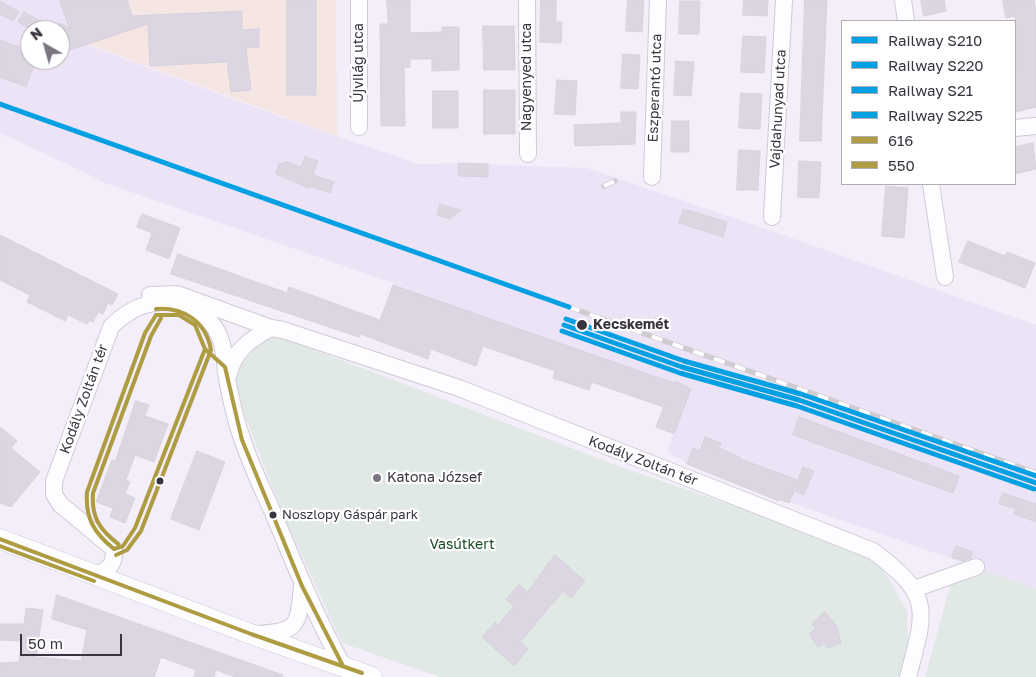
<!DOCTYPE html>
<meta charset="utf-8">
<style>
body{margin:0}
#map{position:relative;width:1036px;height:677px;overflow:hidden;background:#f4eefa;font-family:"Golos Text",sans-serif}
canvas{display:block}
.legend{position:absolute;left:841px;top:20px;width:175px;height:165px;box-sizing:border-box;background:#fff;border:1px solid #b0aeb3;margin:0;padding:6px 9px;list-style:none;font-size:15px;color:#3a3441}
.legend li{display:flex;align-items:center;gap:10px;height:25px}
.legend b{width:25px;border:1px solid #b0aeb3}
.north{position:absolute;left:20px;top:20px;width:50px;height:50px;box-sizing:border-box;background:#fff;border:1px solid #b0aeb3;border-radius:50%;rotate:322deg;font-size:14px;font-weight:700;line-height:20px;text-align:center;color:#3a3441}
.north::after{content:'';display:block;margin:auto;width:18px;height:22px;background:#7b7582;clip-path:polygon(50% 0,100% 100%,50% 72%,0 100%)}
.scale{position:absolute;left:20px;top:634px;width:102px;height:22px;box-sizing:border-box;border:2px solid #3a3441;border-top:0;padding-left:6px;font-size:15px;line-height:18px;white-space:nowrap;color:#3a3441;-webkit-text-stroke:4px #fff;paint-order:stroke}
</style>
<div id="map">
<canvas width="1036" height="677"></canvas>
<ul class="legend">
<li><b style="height:6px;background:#00a0e3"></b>Railway S210</li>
<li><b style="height:6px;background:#00a0e3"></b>Railway S220</li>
<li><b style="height:6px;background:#00a0e3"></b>Railway S21</li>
<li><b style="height:6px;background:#00a0e3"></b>Railway S225</li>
<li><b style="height:6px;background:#ae9c42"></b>616</li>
<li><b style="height:6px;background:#ae9c42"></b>550</li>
</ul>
<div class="north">N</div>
<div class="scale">50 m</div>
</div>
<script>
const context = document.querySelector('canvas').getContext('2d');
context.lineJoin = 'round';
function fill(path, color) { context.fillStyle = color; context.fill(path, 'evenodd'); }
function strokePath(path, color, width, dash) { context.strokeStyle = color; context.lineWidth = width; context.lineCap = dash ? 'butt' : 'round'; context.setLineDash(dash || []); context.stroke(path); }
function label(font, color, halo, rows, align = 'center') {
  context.font = font + ' "Golos Text",sans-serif'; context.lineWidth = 4.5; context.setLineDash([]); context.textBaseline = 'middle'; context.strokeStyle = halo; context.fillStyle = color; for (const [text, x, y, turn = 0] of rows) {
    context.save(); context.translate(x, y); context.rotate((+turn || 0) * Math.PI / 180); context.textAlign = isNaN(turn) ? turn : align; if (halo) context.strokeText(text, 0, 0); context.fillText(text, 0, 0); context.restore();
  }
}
const built = new Path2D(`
 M0,0H68L82,43L284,118L419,164L456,163L587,168L772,231L1036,325V588L780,499L779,501L687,464L682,459L674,457L667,449L674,434L656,427L666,400L653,395L651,403L555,371L486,338L476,366L460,360L476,316L393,285V283L99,181L90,175L0,133ZM30,30H60V60H30Z`);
const industrial = new Path2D(`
 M68,0H336L337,131L339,137L82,42Z`);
const green = new Path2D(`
 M278,336L621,467L749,511L862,555L883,569L907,611L908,648L899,677H440L342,643L283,514L234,388V370L259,341Z
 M957,561L1036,588V677H925Z`);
const building = new Path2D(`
 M60,0H127L132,16L242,11V30L259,29V47L246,48L251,90L231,92L227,62L150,66L148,24L67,51L60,48V23L69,28Z
 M287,0H316V95H287Z
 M387,0H410V33L442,32V27H459V70L432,71V59H410V67H404L405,126H381L380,24H388Z
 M541,0H556V22H562L561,43L540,42Z
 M628,0H644L642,32L626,31Z
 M744,0H768L767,16L743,15Z
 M805,0H827L821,141H800Z
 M921,0H944L946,11L924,16Z
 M1003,0H1034L1036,12V107L1015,112V77L1017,76L1015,16L1006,18Z
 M0,1L19,12L13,21L0,14Z
 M680,1H700L699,34H679Z
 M24,12L57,30H33L18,22Z
 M483,26H514L515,70H484Z
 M743,36L766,37L764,73L741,72Z
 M0,40L30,51V60H36L26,87L0,77Z
 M623,54L640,55L638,89L621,88Z
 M676,61L694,62L691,96L674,95Z
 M557,80L577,81L575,115L555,114Z
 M484,90H515V134H484Z
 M433,91H458V128H433Z
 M741,93L762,94L760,129L739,128Z
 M621,112H636L635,144L575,146L574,125L621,123Z
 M672,121H689V152H671Z
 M1033,143L1036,169L1015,174V147Z
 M739,150L760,151L758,190H737Z
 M305,157L318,161L313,175L334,182L330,193L309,186L308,188L276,174L279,163L283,164L285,161L301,167Z
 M799,161L821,162L819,198L798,197Z
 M459,163L488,164V177L459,176Z
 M886,186L908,188L904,238L882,236Z
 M440,204L461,210L450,219L437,215Z
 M684,209L727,222L723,237L679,223Z
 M142,214L180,228L169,259L146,250L152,233L137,227Z
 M0,235L118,294L112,305L108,303L103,314L98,312L93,322L89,320L87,324L68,315L65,321L27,302L30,295L0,280Z
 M968,241L1005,256L1007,252L1035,263L1025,288L959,262Z
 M178,254L287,293L289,287L380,320L393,285L674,383L676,381L691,389L674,434L656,427L664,407L592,382L589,390L553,378L555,371L483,346L476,366L431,349L428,359L360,334L359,337L171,274Z
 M136,401L149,405L145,416L168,424L154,462L135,455L126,480L130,482L125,494L135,498L125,523L110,517L113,508L96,502L112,460L115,461Z
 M799,417L959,476L953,493L793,435Z
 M0,427L17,441L11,448L40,472L11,507L0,503Z
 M705,437L721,443L719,448L741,458L740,459L798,480L803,467L814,471L804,495L794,491L789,503L779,499V501L687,464L693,448L700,451Z
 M197,451L225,462L199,530L171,519Z
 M1003,493L1036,504V522L1014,514L1016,509L999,504Z
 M956,546L973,552L971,558L963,561L952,557Z
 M555,555L585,581L571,598L563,591L520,642L528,649L514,666L482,637L495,622L498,625L514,606L506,599L519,584L527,592Z
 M57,595L283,675L282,677H235L216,670L214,677H194L196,670L161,657L154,677H0V663L19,662L22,641L0,640V624H24L26,608L43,610L36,657L81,661L87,630L52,619Z
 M825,612L836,625L841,643L828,648L825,643L818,647L809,634L816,628L812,624Z`);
const minor = new Path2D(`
 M359,0V127
 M527,0L528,154
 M903,0L906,21
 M1015,128L1036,126
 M652,177L658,0
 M931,184L945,277
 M772,217L784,0
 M150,295L177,294L271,328L283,330L459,388L873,551C933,596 926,609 908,677
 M229,374C233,351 252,338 271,328
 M96,575C109,569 115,565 114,549L60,504L54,494V481L111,327C139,297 185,291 213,325C225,341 224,360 227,379C231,399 235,420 242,438C250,464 263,490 274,515C295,566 316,617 343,666
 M914,589L976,567
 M256,634C299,632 298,626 302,586`);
const tertiary = new Path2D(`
 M0,539L251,634L372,677`);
const rail = new Path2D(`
 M604,186L615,181
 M569,307L1036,473`);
const bus1 = new Path2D(`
 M156,315H179L195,325L205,349L225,367L242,440L302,586L343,666
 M0,539L251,634L362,673
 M114,549L123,546L135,528L205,349L195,325L187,320
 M114,549C94,533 85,518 87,492L145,333L156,315`);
const bus2 = new Path2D(`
 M118,544C100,530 91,517 93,493L151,336L161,318
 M0,546L94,581
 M116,555L127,550L141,531L211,350C206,321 183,307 156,309`);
const rail1 = new Path2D(`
 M564,325L682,367L799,400L1036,483`);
const rail2 = new Path2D(`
 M562,331L680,373L797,406L1034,489`);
const rail3 = new Path2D(`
 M566,319L684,361L801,394L1036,476`);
const rail4 = new Path2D(`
 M0,104L569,307`);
const markers = [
 [582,325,6,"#3a3441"],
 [377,478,5,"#7b7582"],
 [160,481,4.5,"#3a3441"],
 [273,515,4.5,"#3a3441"]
];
const busNames = [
 ["Noszlopy Gáspár park",282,515]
];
const streetNames = [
 ["Újvilág utca",359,63,-90],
 ["Nagyenyed utca",527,77,-90],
 ["Eszperantó utca",655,88,-88],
 ["Vajdahunyad utca",778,109,-87],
 ["Kodály Zoltán tér",84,399,-70],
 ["Kodály Zoltán tér",643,461,21]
];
const stopNames = [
 ["Kecskemét",593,325]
];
const poiNames = [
 ["Katona József",387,478]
];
const parkNames = [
 ["Vasútkert",462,545]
];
fill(built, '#ede3f6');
fill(industrial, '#f5e6e3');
fill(green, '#e0e9e5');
fill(building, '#dcd6e2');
strokePath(building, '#d7d2dd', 1);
strokePath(minor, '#d0cad6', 18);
strokePath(tertiary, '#d0cad6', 21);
strokePath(minor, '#fdfcfe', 16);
strokePath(tertiary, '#fdfcfe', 20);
strokePath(rail, '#ceccd0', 5.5);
strokePath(rail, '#fff', 4, [11]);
strokePath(bus1, '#ae9c42', 4);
strokePath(bus2, '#ae9c42', 4);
strokePath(rail1, '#00a0e3', 5);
strokePath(rail2, '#00a0e3', 5);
strokePath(rail3, '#00a0e3', 5);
strokePath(rail4, '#00a0e3', 5);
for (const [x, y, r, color] of markers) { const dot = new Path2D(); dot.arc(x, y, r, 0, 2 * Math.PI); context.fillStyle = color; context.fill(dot); strokePath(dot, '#fff', 2); }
label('13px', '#3a3441', '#fff', busNames, 'left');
label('14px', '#3a3441', '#fff', streetNames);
label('bold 14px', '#3a3441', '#fff', stopNames, 'left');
label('14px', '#3a3441', '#fff', poiNames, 'left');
label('14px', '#164c29', '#fff', parkNames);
</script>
